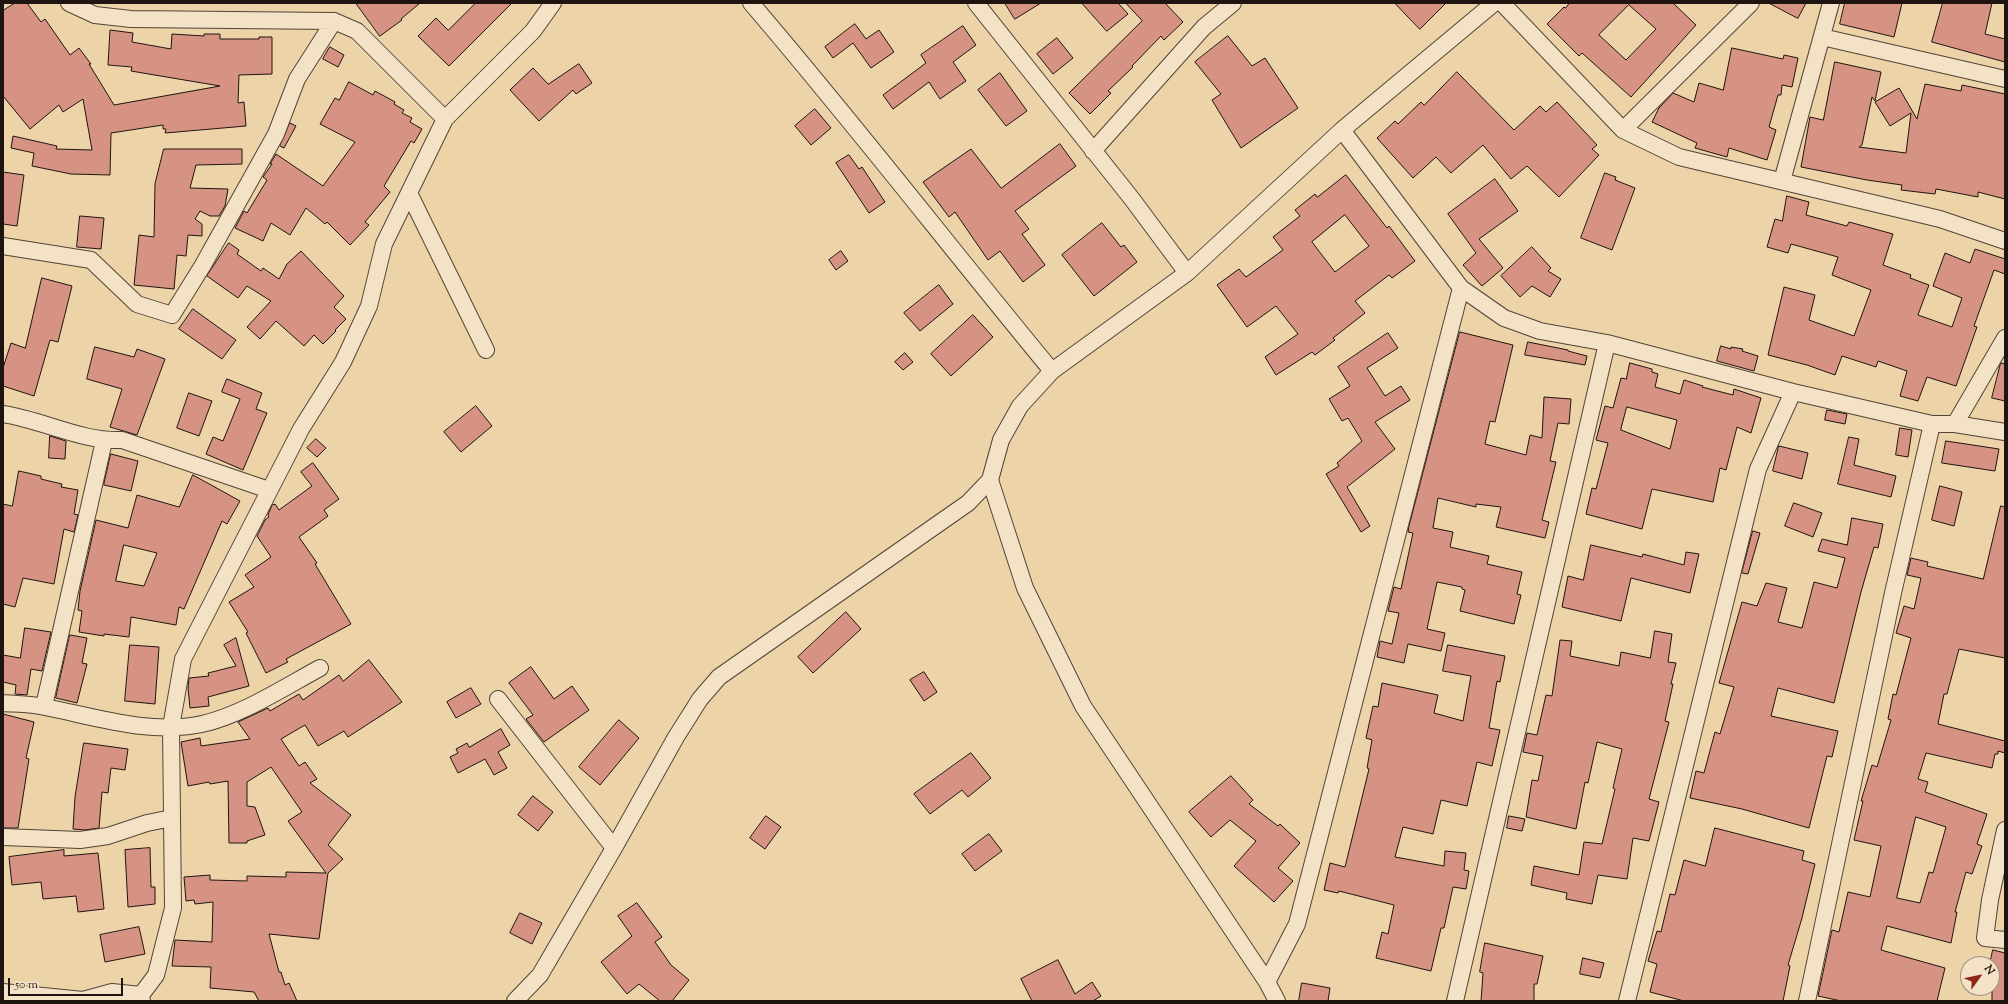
<!DOCTYPE html>
<style>
body{margin:0}
#map{position:relative;width:2008px;height:1004px;overflow:hidden;background:#edd3a8;font-family:"Sorts Mill Goudy",serif}
canvas{display:block}
.frame{position:absolute;inset:0;border:4px solid #1f1410;pointer-events:none}
.north{position:absolute;left:1960px;top:956px;width:40px;height:40px;box-sizing:border-box;background:#f3e2c6;border:1px solid #9e907d;border-radius:50%;rotate:57deg;font-size:11px;font-weight:700;line-height:16px;text-align:center;color:#1f1410}
.north::after{content:'';display:block;margin:auto;width:14px;height:18px;background:#8f2418;clip-path:polygon(50% 0,100% 100%,50% 72%,0 100%)}
.scale{position:absolute;left:8px;top:978px;width:115px;height:18px;box-sizing:border-box;border:2px solid #1f1410;border-top:0;padding-left:5px;font-size:12px;line-height:14px;white-space:nowrap;color:#1f1410;-webkit-text-stroke:3px #f3e2c6;paint-order:stroke}
</style>
<div id="map">
<canvas width="2008" height="1004"></canvas>
<div class="frame"></div>
<div class="north">N</div>
<div class="scale">50 m</div>
</div>
<script>
const context = document.querySelector('canvas').getContext('2d');
context.lineJoin = 'round';
function fill(path, color) { context.fillStyle = color; context.fill(path, 'evenodd'); }
function strokePath(path, color, width, dash) { context.strokeStyle = color; context.lineWidth = width; context.lineCap = dash ? 'butt' : 'round'; context.setLineDash(dash || []); context.stroke(path); }
const building = new Path2D(`
 M15,3H27L41,22L45,19L70,55L79,48L91,64H89L114,105L220,86L131,71L132,67L108,65L110,30L133,33L132,42L171,49L172,34L204,36V34H220V39H259V37H272V74L239,75L238,103L244,102L246,126L165,133L166,129H163V125L111,133L110,175L71,174L32,166L34,153L11,148L13,136L57,146L56,149L92,150L83,99L63,112L59,105L30,129L3,96V11Z
 M356,3H420L401,19L402,20L380,36Z
 M476,3H512L449,66L418,36L436,18L448,30Z
 M1005,3H1041L1015,19Z
 M1082,3H1118L1128,14L1107,31Z
 M1126,3H1165L1183,22L1164,40L1161,36L1132,66L1133,67L1108,91L1111,93L1090,114L1069,93L1142,21Z
 M1395,3H1446L1420,29Z
 M1570,3H1673L1696,25L1631,97L1582,53L1579,56L1547,24L1564,7L1565,8ZM1629,5L1656,29L1626,60L1599,35Z
 M1769,3H1806L1798,18Z
 M1845,3H1902L1894,37L1840,24Z
 M1943,3H1992L1985,34L2005,39V62L1932,42Z
 M855,24L866,39L879,30L894,52L871,68L853,43L833,58L825,47Z
 M963,26L976,45L953,62L966,81L940,99L929,82L893,109L883,95L926,63L921,55Z
 M1228,36L1252,66L1265,58L1298,108L1241,148L1212,100L1221,94L1195,62Z
 M1057,38L1073,58L1053,74L1037,54Z
 M330,47L344,55L338,67L323,59Z
 M1732,48L1783,59L1784,55L1798,58L1792,87L1782,85L1781,95H1778L1769,127L1776,130L1767,160L1729,148L1727,157L1695,148L1697,143L1652,122L1659,108L1673,93L1694,102L1699,83L1723,90Z
 M1835,62L1881,72L1875,101L1872,97L1862,145L1859,147L1906,153L1911,113L1890,126L1875,102L1899,88L1917,119L1925,84L1961,91L1962,85L2005,94V199L1978,192V197L1936,189L1935,194L1901,190L1902,185L1867,180L1801,167L1810,117L1823,120Z
 M579,64L592,83L576,94L573,90L539,121L510,90L533,68L548,84Z
 M1457,72L1514,130L1540,106L1546,112L1557,102L1597,145L1592,149L1599,155L1559,197L1527,166L1511,179L1483,145L1451,173L1436,157L1413,178L1377,138L1395,121L1398,124L1421,102L1424,105Z
 M1000,73L1027,111L1006,126L978,90Z
 M349,82L373,95L375,91L395,102L394,104L404,110L402,113L412,118L410,122L422,129L414,143L411,141L384,186L390,192L365,222L369,225L350,245L327,222L325,224L306,208L290,235L271,223L263,241L235,228L244,211L247,213L267,180L263,177L272,164H270L276,154L323,186L355,142L320,124L335,98L339,100Z
 M815,109L831,128L811,145L795,126Z
 M290,123L296,126L284,148L280,146Z
 M1060,144L1076,166L1015,211L1029,229L1022,234L1045,265L1023,282L1000,251L988,260L955,212L949,217L923,182L971,149L1001,188Z
 M164,149H242V164L196,165L190,188L228,189L225,206L219,216H210L200,211L195,219L202,224V236L188,235L186,256L177,255L174,289L134,285L139,235L154,237L155,184Z
 M849,155L859,169L862,167L885,202L869,213L836,163Z
 M3,172L24,175L17,226L3,224Z
 M1605,173L1616,177L1615,180L1635,188L1612,250L1581,238Z
 M1346,175L1387,228L1389,226L1415,261L1392,278L1389,275L1355,301L1365,313L1333,338L1335,340L1315,355L1312,352L1276,375L1265,357L1298,334L1276,306L1247,327L1217,285L1239,269L1246,277L1283,250L1273,237L1300,216L1295,210L1315,194L1317,197ZM1345,215L1369,246L1335,272L1312,242Z
 M1495,179L1518,211L1479,239L1503,268L1482,286L1463,265L1476,253L1448,214Z
 M1787,196L1809,202L1806,215L1847,226L1849,222L1893,234L1883,265L1911,275L1910,278L1929,285L1918,315L1952,327L1962,298L1933,286L1945,253L1970,263L1975,249L2005,259V274L1994,270L1974,326L1977,327L1956,386L1927,377L1918,401L1900,396L1907,371L1878,361L1876,367L1842,356L1835,375L1807,365L1768,355L1784,287L1815,295L1809,320L1854,336L1871,290L1832,275L1838,257L1791,244L1788,253L1767,247L1775,219L1782,221Z
 M80,216L104,218L101,249L77,247Z
 M1102,223L1121,247L1124,245L1137,262L1094,296L1062,255Z
 M229,243L239,250L237,254L261,271L263,268L279,279L287,264L301,251L344,296L334,307L346,319L335,330L336,331L323,344L314,335L304,346L276,321L260,339L247,327L271,301L247,286L238,298L207,276Z
 M1532,247L1551,268L1548,271L1561,279L1550,297L1532,286L1520,297L1501,276Z
 M841,251L848,261L836,270L829,260Z
 M42,278L72,286L58,342L50,340L34,396L3,386V368L11,343L25,348Z
 M939,285L953,304L920,331L904,313Z
 M193,309L236,340L222,359L179,329Z
 M973,315L993,337L951,376L931,354Z
 M1460,332L1513,345L1495,422L1490,421L1485,444L1526,455L1530,435L1542,438L1544,397L1571,399L1569,424L1558,423L1550,461L1556,462L1542,520L1549,522L1545,538L1496,527L1501,507L1476,504V507L1438,498L1433,528L1453,532L1450,547L1489,556L1487,564L1522,572L1517,594L1521,595L1514,624L1460,611L1465,590L1462,589V587L1437,582L1427,629L1445,633L1441,651L1408,644L1404,663L1377,657L1380,641L1392,644L1399,613L1388,611L1394,587L1401,589L1413,533L1408,532L1409,526Z
 M1388,333L1398,348L1367,368L1385,396L1401,386L1410,400L1375,422L1395,449L1347,487L1370,526L1361,532L1326,474L1339,466L1337,463L1362,441L1348,418L1342,421L1329,399L1350,386L1338,367Z
 M1528,342L1568,350V351L1587,356L1585,365L1525,355Z
 M1721,346L1731,349V347L1743,349L1742,351L1758,356L1754,371L1717,361Z
 M95,347L134,357L137,349L165,359L137,435L110,427L122,389L87,379Z
 M905,353L913,362L903,370L895,362Z
 M1630,363L1652,369V372L1658,374L1655,387L1680,394L1684,380L1703,386L1702,387L1733,395L1734,389L1761,398L1751,433L1737,427L1726,470L1720,468L1713,502L1652,489L1642,529L1586,514L1592,488L1596,489L1608,443L1596,440L1605,406L1613,408L1621,378L1626,379ZM1627,407L1677,420L1670,449L1621,430Z
 M2001,363L2005,364V401L1992,398Z
 M227,379L262,393L256,409L267,413L243,470L206,454L213,437L223,441L240,399L222,392Z
 M189,393L212,401L199,436L177,428Z
 M476,406L492,426L461,452L444,432Z
 M1827,410L1847,414L1845,424L1825,420Z
 M1900,428L1912,430L1908,457L1896,455Z
 M50,436L66,441L65,459L49,458Z
 M1849,437L1859,439L1854,465L1896,476L1891,497L1838,484Z
 M316,439L326,448L317,457L307,448Z
 M1946,441L1999,449L1995,471L1942,463Z
 M1779,446L1808,453L1802,479L1773,471Z
 M111,454L138,461L131,491L104,485Z
 M313,463L339,499L324,510L328,516L299,537L317,563L315,564L351,624L286,659L288,662L266,673L246,633L248,632L229,602L254,587L245,575L271,557L257,536L265,520L269,517L268,515L272,505L275,504L279,510L312,486L301,472Z
 M19,471L41,476V479L62,484L61,487L78,490L74,514L78,515L74,532L64,529L54,584L23,578L15,607L3,604V504L12,506Z
 M193,475L240,501L227,524L222,521L184,609L179,607L176,625L131,617L129,637L104,634V636L79,632L82,611L78,610L80,591L96,520L128,528L137,495L179,507ZM124,545L157,553L144,586L116,581Z
 M1940,486L1962,492L1954,526L1932,520Z
 M1794,503L1822,513L1813,537L1785,526Z
 M2001,506L2005,507V658L1959,649L1947,694H1944L1938,724L2005,741V753L1998,751V754H1995L1992,768L1926,753L1918,779L1928,782L1925,792L1987,814L1977,844L1982,846L1972,874L1966,872L1955,912H1957L1951,943L1887,926L1881,950L1945,968L1937,1001H1841L1818,996L1832,930L1839,932L1848,892L1870,897L1881,846L1854,840L1863,801H1861L1872,765L1877,767L1891,720L1888,719L1893,694L1896,695L1911,638L1896,633L1904,606L1914,609L1921,578L1907,575L1911,558L1928,562L1927,566L1983,579ZM1916,817L1946,827L1933,873L1929,872L1920,903L1897,898Z
 M1852,518L1883,524L1878,548L1874,547L1861,592L1834,703L1778,688L1771,716L1838,731L1832,757L1827,756L1809,828L1742,809L1690,798L1696,771L1704,773L1715,732L1720,734L1734,687L1719,683L1742,602L1757,606L1766,583L1787,588L1778,622L1802,628L1814,582L1837,588L1845,558L1818,551L1822,539L1847,545Z
 M1753,531L1760,533L1748,574L1742,573Z
 M1591,545L1642,557L1643,554L1684,565L1686,552L1699,554L1690,593L1631,578L1621,621L1562,607L1568,576L1583,580Z
 M846,612L861,629L813,673L798,657Z
 M25,628L51,632L42,671L31,669L27,695L15,694L16,685L3,682V655L20,658Z
 M1655,631L1672,634L1668,662L1676,663L1671,684H1673L1665,721L1669,722L1649,799L1659,802L1649,841L1633,838L1627,879L1598,875L1592,904L1566,899L1567,893L1531,885L1534,866L1579,875L1584,842L1602,844L1615,789L1613,788L1622,749L1597,742L1588,783L1585,782L1576,829L1526,817L1532,780L1538,781L1543,756L1523,752L1527,733L1537,735L1546,695L1552,696L1560,640L1572,641L1570,656L1619,666L1621,652L1650,658Z
 M70,635L87,638L82,663L87,664L77,703L56,698Z
 M236,638L249,686L208,697L209,706L190,708L188,688L189,678L209,676L208,673L236,666L224,645Z
 M130,645L159,647L155,704L125,701Z
 M1448,645L1505,656L1500,682L1497,681L1489,728L1500,730L1492,766L1477,762L1467,806L1441,800L1433,834L1403,827L1395,857L1444,866L1445,851L1466,853L1464,870L1469,871L1466,889L1453,887L1444,928H1441L1431,971L1376,958L1382,932L1388,934L1394,905L1339,891L1338,893L1324,890L1330,863L1345,867L1369,769L1367,768L1372,740L1366,738L1373,706L1378,707L1382,683L1438,695L1434,713L1463,721L1471,676L1443,671Z
 M369,660L402,702L348,737L344,731L318,746L305,725L281,739L299,766L305,762L317,779L310,783L351,815L328,845L343,859L328,873L319,939L269,934L279,972H281L285,985L289,983L297,1001H259L254,992L210,988L211,967L172,966L175,940L212,942L213,902L195,904L194,900L186,901L184,877L210,875V880L247,881V876L286,877V872L326,873L288,821L302,812L271,767L247,782V806L255,807L265,835L247,841V843H229L228,781L210,784L209,782L188,786L181,742L200,738L201,746L250,739L238,722L268,708L270,711L299,694L303,700L339,675L343,681Z
 M531,667L554,699L572,686L589,710L544,742L526,719L533,715L509,683Z
 M924,672L937,692L924,701L910,680Z
 M471,688L481,704L456,718L447,702Z
 M3,714L34,722L26,758L29,759L18,828H3Z
 M619,720L639,738L600,785L579,767Z
 M501,729L510,745L498,752L507,768L494,775L485,759L458,773L450,757L458,753L456,749L467,743L469,747Z
 M84,743L128,749L125,770L111,768L108,793L102,792L99,828L85,830L73,829L75,797Z
 M971,753L991,778L968,797L962,790L930,814L914,794Z
 M1231,776L1253,800L1249,804L1278,826L1280,824L1300,843L1278,868L1293,881L1274,902L1234,866L1256,841L1230,820L1211,837L1189,812Z
 M533,796L553,812L538,831L518,815Z
 M766,816L781,827L765,849L750,838Z
 M1509,816L1525,819L1522,831L1507,828Z
 M1715,828L1804,851L1802,860L1815,864L1802,918L1788,965L1790,966L1783,1001H1684L1650,992L1657,964L1648,961L1657,931L1661,932L1670,894L1675,895L1684,860L1705,866Z
 M989,834L1002,851L975,871L962,854Z
 M150,848L151,887H155V904L128,907L125,850Z
 M64,850V856L98,853L104,909L78,912L76,896L43,899L41,882L12,885L9,857Z
 M637,903L662,937L655,942L671,965L689,980L672,1001H660L639,984L627,994L601,962L632,936L618,916Z
 M520,913L542,923L532,944L510,933Z
 M139,927L145,954L105,962L100,935Z
 M1485,943L1543,956L1537,984H1534V1001H1481L1483,973L1480,972Z
 M1993,950L2005,953V1001H1992V964H1990Z
 M1583,958L1604,963L1600,978L1580,974Z
 M1058,960L1075,994L1092,982L1101,996L1093,1001H1032L1021,979Z
 M1302,983L1330,988L1328,1001H1299Z`);
const street = new Path2D(`
 M69,3L95,15L131,19L334,21L357,31L445,119
 M751,3C854,123 951,249 1052,371
 M976,3L1132,199L1187,273
 M1502,3L1623,130L1679,157L1940,219L2005,241
 M1822,37L2005,79
 M1342,130L1461,288L1504,318L1540,331L1607,343L1793,392L1932,424H1955L2005,432
 M1623,130L1751,3
 M1093,151L1204,27L1233,3
 M1782,181L1831,3
 M409,193L486,350
 M3,246L91,260L137,304L172,315L203,265L276,134L297,79L334,21
 M3,414C43,420 82,442 122,440L269,490
 M1955,424L2005,338
 M990,480L1025,588L1083,706L1267,982
 M498,699L614,848
 M3,703C17,704 32,704 45,707C96,717 149,735 202,724C242,715 283,688 320,668
 M44,706L104,441
 M2005,830L1990,900L1985,938L2005,940
 M3,837L80,840L108,836L147,823L172,818
 M3,992L83,1000L112,992L141,995
 M142,1001L141,995L156,975L173,908L171,727L183,659L301,429L343,362L369,306L384,244L445,119L533,31L553,3
 M515,1001L540,975L614,848L676,737L700,699L719,677L968,503L990,480L1001,440L1020,406L1052,371L1187,273L1342,130L1494,3
 M1277,1001L1267,982L1297,924L1461,288
 M1455,1001L1607,343
 M1627,1001L1758,469L1793,392
 M1807,1001L1893,593L1932,424`);
fill(building, '#d69383');
strokePath(building, '#1f1410', 1);
strokePath(street, '#524436', 18);
strokePath(street, '#f3e2c6', 16);
</script>
